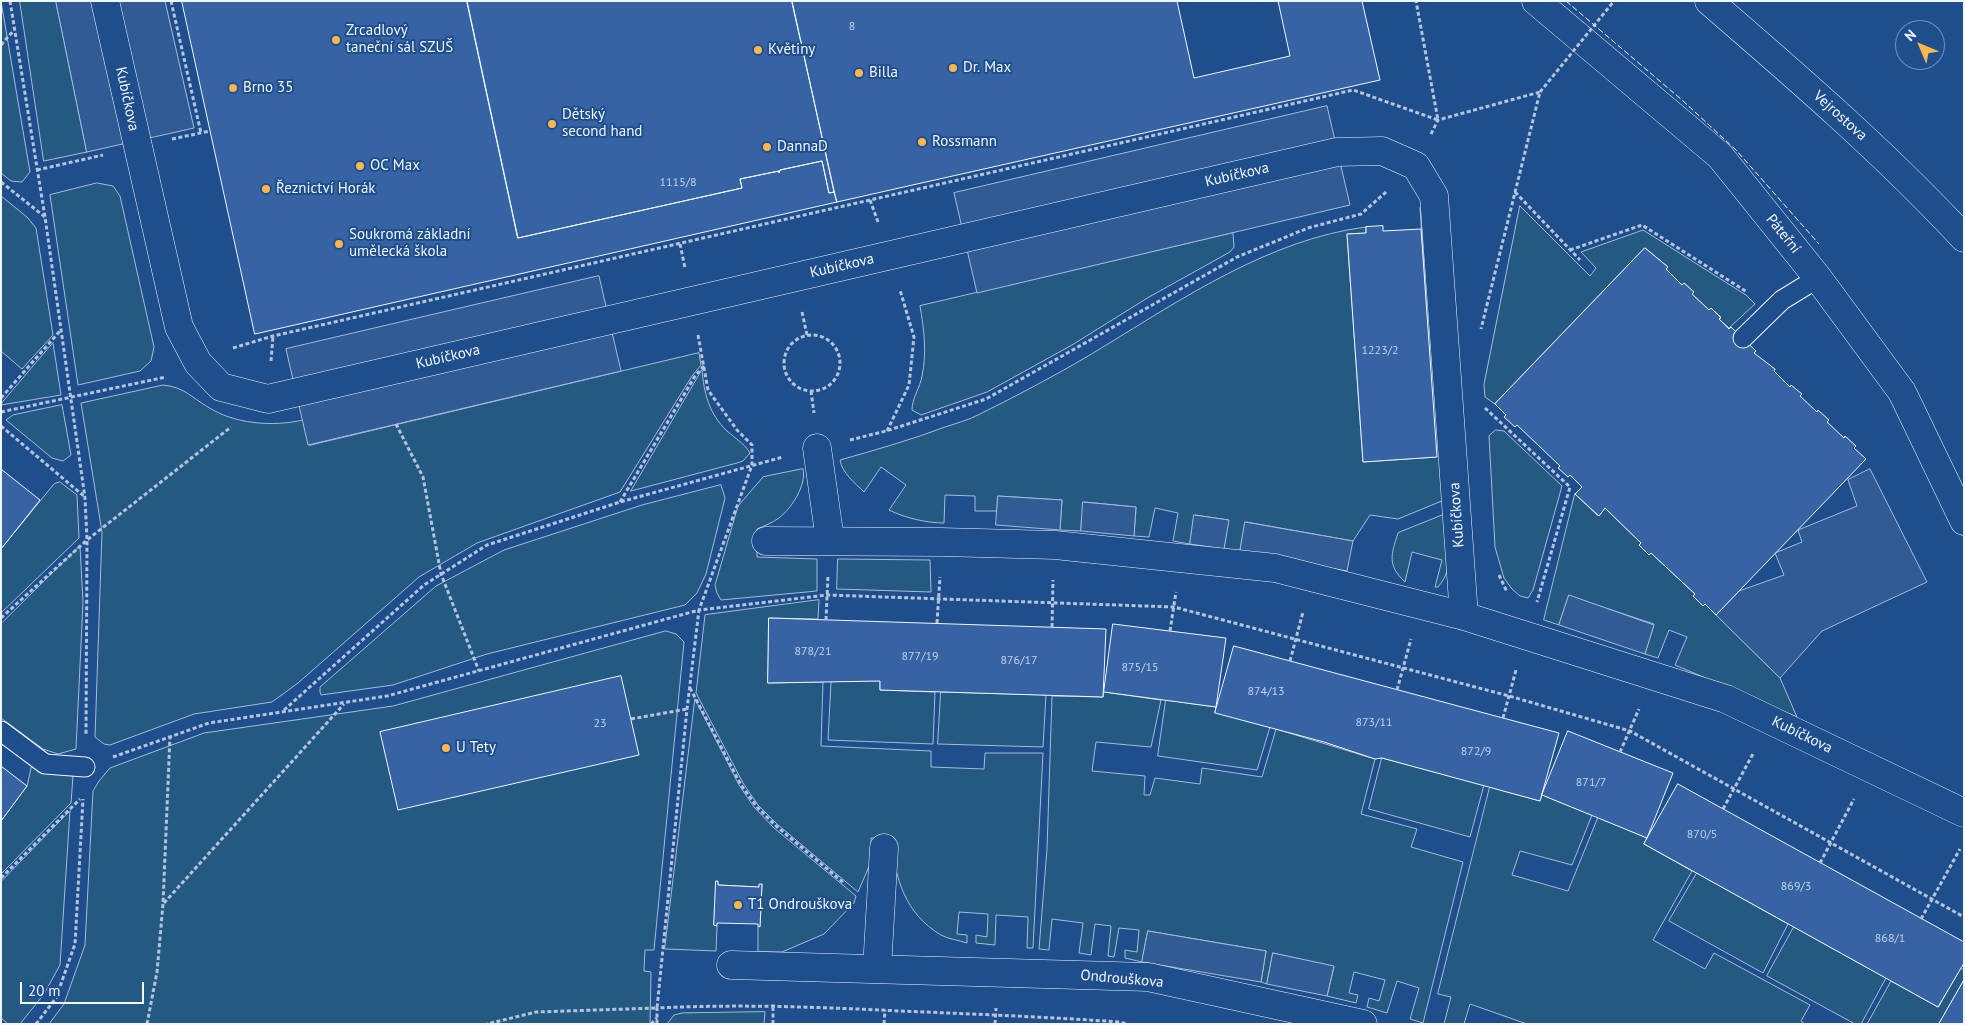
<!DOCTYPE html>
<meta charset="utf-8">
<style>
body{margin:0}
#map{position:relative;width:1965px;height:1025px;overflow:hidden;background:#1f4e8c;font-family:"PT Sans",sans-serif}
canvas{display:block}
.frame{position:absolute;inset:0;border:2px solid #f2f6ff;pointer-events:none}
.north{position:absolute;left:1895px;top:20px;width:50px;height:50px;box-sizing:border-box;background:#1f4e8c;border:1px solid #7391ba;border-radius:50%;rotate:315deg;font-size:14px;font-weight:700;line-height:20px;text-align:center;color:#f2f6ff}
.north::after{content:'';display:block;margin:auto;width:18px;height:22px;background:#ffb74d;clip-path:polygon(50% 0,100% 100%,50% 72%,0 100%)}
.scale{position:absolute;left:20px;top:982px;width:124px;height:22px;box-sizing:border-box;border:2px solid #f2f6ff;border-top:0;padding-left:6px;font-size:15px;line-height:18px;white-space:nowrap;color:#f2f6ff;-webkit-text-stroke:4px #1f4e8c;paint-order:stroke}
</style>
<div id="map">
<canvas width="1965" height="1025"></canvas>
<div class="frame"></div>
<div class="north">N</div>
<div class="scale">20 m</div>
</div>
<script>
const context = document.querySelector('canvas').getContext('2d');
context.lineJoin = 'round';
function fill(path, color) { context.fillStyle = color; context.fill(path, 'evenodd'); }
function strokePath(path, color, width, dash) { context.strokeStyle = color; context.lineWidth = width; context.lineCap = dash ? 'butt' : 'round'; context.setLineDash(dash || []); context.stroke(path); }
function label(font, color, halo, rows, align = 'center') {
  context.font = font + ' "PT Sans",sans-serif'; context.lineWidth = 4; context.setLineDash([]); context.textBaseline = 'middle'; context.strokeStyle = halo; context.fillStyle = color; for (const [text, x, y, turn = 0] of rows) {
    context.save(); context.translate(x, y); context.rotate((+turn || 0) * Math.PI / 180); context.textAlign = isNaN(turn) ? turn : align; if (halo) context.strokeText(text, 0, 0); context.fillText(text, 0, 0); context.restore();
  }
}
const green = new Path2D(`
 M1,1L30,172L22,182L11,181L1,173Z
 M20,1H56L87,152L44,161Z
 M97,183L113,186L120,196L154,347L151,361L140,371L78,385L50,195Z
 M1,196L27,217L36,228L53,335L22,369L1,351Z
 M1429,205L1449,498L1398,519L1370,515L1353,541L1246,522L1240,552L1224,549L1228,520L1195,515L1190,544L1173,541L1178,513L1155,508L1149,537L1134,536L1136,507L1084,502L1081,531L1060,530L1062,500L998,496L997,511H975V496L945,495L944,523C927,523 905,518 889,510L906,485L881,467L864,492C855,483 842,473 840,460C875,450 911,440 945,427C957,423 969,420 980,414C1022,393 1064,371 1103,347C1183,298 1271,239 1366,227V233L1347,234L1363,462L1436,457L1420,208Z
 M1520,206L1590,276L1596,268L1581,252L1643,230L1746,295L1755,304L1729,328L1719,319L1721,317L1711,308L1709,310L1692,294L1694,292L1684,283L1682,285L1666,269L1668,267L1645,248L1495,404L1485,397L1484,385Z
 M1233,233L1234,247L1230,252L1149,297L1072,345L987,392L921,415L912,410C912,398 920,388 922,376C927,353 924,329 920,306Z
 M53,343L61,395L1,405V404Z
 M699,353L701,365L692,376L620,492L477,543L419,577L298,683L272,702L194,714L110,745L104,744L95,737L102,532L81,403L163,385C184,387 191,397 208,407C234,424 273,427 303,420L309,445Z
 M702,370C704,393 709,414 727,431C736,439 744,443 750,453L743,461L737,463L631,491Z
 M62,405L71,455L63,461L52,458L6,420L13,415Z
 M1496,430L1504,431L1562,486L1533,590L1528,598L1520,596L1512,589L1504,578L1495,547L1489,436Z
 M803,469C807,485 791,509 779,518C772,523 764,526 757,529V557L817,559V591L721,600L717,593L715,585L738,506L763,477Z
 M60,482L77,495L79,538L1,613V549L54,484Z
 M721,485L725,498L706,574L697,593L685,605L487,654L393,685L321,695L320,692V687L436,586L504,550L642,505Z
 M1575,494L1598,516L1605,508L1641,543L1639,545L1651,553L1695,594L1693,596L1703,606L1705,604L1780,678L1797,717L1675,665L1687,637L1669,630L1658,658L1645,654L1654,624L1569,596L1559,625L1544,620Z
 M1453,511C1452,536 1455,568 1438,587H1435L1442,560L1412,552L1405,582C1387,565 1391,555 1398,533Z
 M80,546L83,602L76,749L58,754L43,749L1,718V624Z
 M838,559L930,560L931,592L837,589Z
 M819,600L818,619L769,618L768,683L823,682L821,746L931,751V767L984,769L985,753H1043L1033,948H1027L1028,917L996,915L995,945L976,943V935L987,937L988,914L959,912L957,934L967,935V943C958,940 948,939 941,935C905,914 894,877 892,838H871V862L858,892L777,824L758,805L743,783L696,693L705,615Z
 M666,631L676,634L684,642L654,950H645L644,971L651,972L650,1024H49L64,1004L85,945L93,791L99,781L110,768L204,733L393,706Z
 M880,681V690L935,692L933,744L828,740L831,682Z
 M941,692L1046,695L1043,747L938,744Z
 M1104,692L1161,700L1151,747L1096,742L1092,771L1145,776L1144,795H1150L1155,778L1200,784L1202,768L1262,777L1276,729L1375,759L1361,814L1417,829L1411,847L1463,862L1423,1023L1410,1019L1419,988L1397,981L1387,1013L1367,1007L1369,998L1379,1001L1385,980L1354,972L1349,993L1358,995L1356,1003L1327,996L1334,967L1273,953L1267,984L1261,982L1266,951L1148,931L1142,962L1125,958V950L1137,952L1139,930L1119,928L1114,957L1108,956L1111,926L1095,924L1091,955L1079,953L1083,923L1052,919L1049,950L1039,949L1047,849L1052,696L1103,697Z
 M695,699L739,785L754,807L774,828L856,896L854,903L824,934L782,952H758V926H760L762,884L759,887L718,885V882L717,881L714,925L717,926L716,951L665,949Z
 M1166,700L1216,707L1215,712L1270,727L1257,770L1158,756Z
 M1382,758L1484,785L1470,837L1369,809Z
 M32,765L47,772L73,776L71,803L1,874V821L27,786Z
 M1490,787L1540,801L1542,795L1592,815L1572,865L1520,851L1512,875L1568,891L1598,817L1647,838L1644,844L1692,871L1653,940L1705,969L1714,953L1810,1005L1801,1021L1805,1024H1527L1470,1004L1464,1024H1444L1451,997L1438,994Z
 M70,811L60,965L44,994L20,1024H8L1,1018V882Z
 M1697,873L1788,924L1763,973L1669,921Z
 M1794,927L1886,978L1861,1024H1855L1767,976Z
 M1961,968L1964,970V980L1939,1024H1867L1891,981L1938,1007Z
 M765,1012L764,1024H667L674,1015L682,1013Z`);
const parking = new Path2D(`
 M56,1H165L194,128L87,152Z
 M1327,106L1350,205L977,293L954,193Z
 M599,276L621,371L308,445L286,349Z
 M1870,469L1927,582L1822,631L1780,678L1716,615L1739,591L1784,575L1775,553L1802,542L1798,530L1857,506L1848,480Z
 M998,496L1062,500L1060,530L996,525Z
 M1083,502L1136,507L1134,536L1081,531Z
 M1194,515L1229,520L1224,549L1190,544Z
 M1245,522L1353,541L1347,571L1240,552Z
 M1569,595L1654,625L1645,654L1559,625Z
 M1148,931L1266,951L1261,982L1142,962Z
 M1273,953L1334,966L1327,996L1267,984Z`);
const building = new Path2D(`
 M182,1H467L518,238L742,188L740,179L779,171V173L780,170L822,161L829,193L834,192L837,202L255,334Z
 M467,1H792L834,192L829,193L822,161L780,170L779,173V171L740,179L742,188L518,238Z
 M792,1H1177L1194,78L1290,56L1278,1H1362L1380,80L837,202Z
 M1383,226V231L1421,229L1437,457L1363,462L1347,234L1366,233V227Z
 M1645,248L1668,267L1666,269L1682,285L1684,283L1694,292L1692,294L1709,310L1711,308L1721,318L1719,319L1729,329L1731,327L1756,351L1754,353L1775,369L1774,371L1790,387L1791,385L1802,394L1800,396L1817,412L1818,410L1829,420L1827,422L1844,438L1845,436L1856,446L1854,448L1866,459L1716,615L1705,604L1703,606L1693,596L1695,594L1651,553L1649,555L1639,545L1641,543L1605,508L1599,516L1575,494L1582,487L1570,475L1568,477L1558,468L1560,466L1517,425L1515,427L1504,417L1506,415L1495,404Z
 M1,469L40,500L1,549Z
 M769,618L1106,629L1103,697L880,690V681L768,683Z
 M1113,624L1226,638L1216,707L1104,692Z
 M1234,646L1559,733L1540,801L1382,758L1375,759L1324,742L1215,713Z
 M621,676L639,755L398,810L380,732Z
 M1568,731L1673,773L1647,838L1542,795Z
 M1,766L27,786L1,821Z
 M1678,784L1964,942V963L1938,1007L1644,844Z
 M716,881H718V885L759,887V884H762L760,927L758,926V924L717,923V926L714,925Z
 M1964,980V1024H1939Z`);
const path = new Path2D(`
 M10,1L45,217L85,498L87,540L86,735
 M171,1L201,133
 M1,45L15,29
 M1431,134L1438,120L1540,92L1481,329
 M172,139L210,131
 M37,170L103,155
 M1,182L45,217
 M1515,192L1580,260
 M870,200L878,222
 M680,244L685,268
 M1570,250L1642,225L1747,292
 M802,312L807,335
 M698,335L708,390L737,430L752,445V465L699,610L827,595L1174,607L1509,696L1630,731L1964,917
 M784 363a28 28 0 1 1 56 0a28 28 0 1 1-56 0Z
 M233,348L273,336L1353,90L1438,120L1416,1
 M271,361L273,336
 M811,391L814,413
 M1,398L60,331
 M1485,408L1570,487L1537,602
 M1,412L166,377
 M396,424L423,477L441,574L479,671
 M1,426L85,497
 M887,431L909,385L914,337L900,290
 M850,440L886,431L986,399L1237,257L1308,228L1361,214L1386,192
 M620,502L695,376L704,366
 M1499,575L1507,592
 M1,618L87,540L231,427
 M826,620L828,576
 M937,623L940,577
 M1052,627L1053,580
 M1170,631L1176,592
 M1290,661L1303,612
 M690,688L741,785L757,807L775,825L845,884
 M1397,690L1411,639
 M284,710L424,585L487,545L620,502L783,457
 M1503,718L1516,670
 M631,719L687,709
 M1620,752L1639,709
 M113,757L209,723L387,696L699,610L687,709L657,1008L536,1012L487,1024
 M1723,809L1754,752
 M1820,863L1854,799
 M1,878L80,799
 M164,903L344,704
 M1921,919L1960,849
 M36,1024L56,998L75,944L83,799
 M147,1024L157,972L163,904L170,736
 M651,1024L657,1018
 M657,1024V1008C738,1004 819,1007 900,1011C973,1014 1047,1017 1120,1022L1128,1024
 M773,1024V1004
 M884,1024L885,1010
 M995,1024L996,1008`);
const service = new Path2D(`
 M1743,338L1782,300L1818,278
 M1,731L45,764L85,767`);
const minor = new Path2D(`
 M105,1L179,327L198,363L221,387L268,399L1337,152L1382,151L1416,166L1434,196L1464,616
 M1536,1L1720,156L1818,278L1902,392L1964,521
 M817,448L830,540
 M766,541L941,542L1055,545L1275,568L1464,616L1726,699L1964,813
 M731,965L1148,977L1363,1024
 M877,969L884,848`);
const tertiary = new Path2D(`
 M1709,1C1797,77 1885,153 1964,238`);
const pathBridge = new Path2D(`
 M1540,92L1614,1`);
const fence = new Path2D(`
 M1566,1L1682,100L1736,150L1819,244`);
const markers = [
 [336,40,5,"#ffb74d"],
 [758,50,5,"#ffb74d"],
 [953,68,5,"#ffb74d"],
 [859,73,5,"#ffb74d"],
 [233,88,5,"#ffb74d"],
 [552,124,5,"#ffb74d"],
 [922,142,5,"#ffb74d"],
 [767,147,5,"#ffb74d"],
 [360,166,5,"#ffb74d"],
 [266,189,5,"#ffb74d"],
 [339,244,5,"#ffb74d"],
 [446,748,5,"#ffb74d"],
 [738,905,5,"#ffb74d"]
];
const numberNames = [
 ["8",852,27],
 ["1115/8",678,183],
 ["1223/2",1380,351],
 ["878/21",813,652],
 ["877/19",920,657],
 ["876/17",1019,661],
 ["875/15",1140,668],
 ["874/13",1266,692],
 ["873/11",1374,723],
 ["23",600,724],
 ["872/9",1476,752],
 ["871/7",1591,783],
 ["870/5",1702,835],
 ["869/3",1796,887],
 ["868/1",1890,939]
];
const poiNames = [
 ["Zrcadlový",346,31],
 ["taneční sál SZUŠ",346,48],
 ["Květiny",768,50],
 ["Dr. Max",963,68],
 ["Billa",869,73],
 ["Brno 35",243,88],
 ["Dětský",562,115],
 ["second hand",562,132],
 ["Rossmann",932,142],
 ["DannaD",777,147],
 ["OC Max",370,166],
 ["Řeznictví Horák",276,189],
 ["Soukromá základní",349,235],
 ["umělecká škola",349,252],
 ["U Tety",456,748],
 ["T1 Ondrouškova",748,905]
];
const streetNames = [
 ["Kubíčkova",127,99,78],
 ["Vejrostova",1840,116,42],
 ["Kubíčkova",1237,175,-13],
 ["Páteřní",1783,234,51],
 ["Kubíčkova",842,266,-13],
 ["Kubíčkova",448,357,-13],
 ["Kubíčkova",1457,515,-94],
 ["Kubíčkova",1802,735,26],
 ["Ondrouškova",1122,979,5]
];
fill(green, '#245a82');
strokePath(green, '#a8bbd7', 1);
fill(parking, '#305b95');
strokePath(parking, '#a8bbd7', 1);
fill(building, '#3563a3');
strokePath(building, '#f2f6ff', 1);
strokePath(service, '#f2f6ff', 21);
strokePath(minor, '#f2f6ff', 29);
strokePath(tertiary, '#f2f6ff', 29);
strokePath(path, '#b3c4dc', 3, [4, 2.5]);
strokePath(service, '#1f4e8c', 19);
strokePath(minor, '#1f4e8c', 28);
strokePath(tertiary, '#1f4e8c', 28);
strokePath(pathBridge, '#b3c4dc', 3, [4, 2.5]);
strokePath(fence, '#f2f6ff', 1, [6, 2.5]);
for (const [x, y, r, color] of markers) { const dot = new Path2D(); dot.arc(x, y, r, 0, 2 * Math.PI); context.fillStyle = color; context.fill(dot); strokePath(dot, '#1f4e8c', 2); }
label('12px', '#c3d1e8', null, numberNames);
label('15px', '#f2f6ff', '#1f4e8c', poiNames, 'left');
label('15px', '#f2f6ff', '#1f4e8c', streetNames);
</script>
